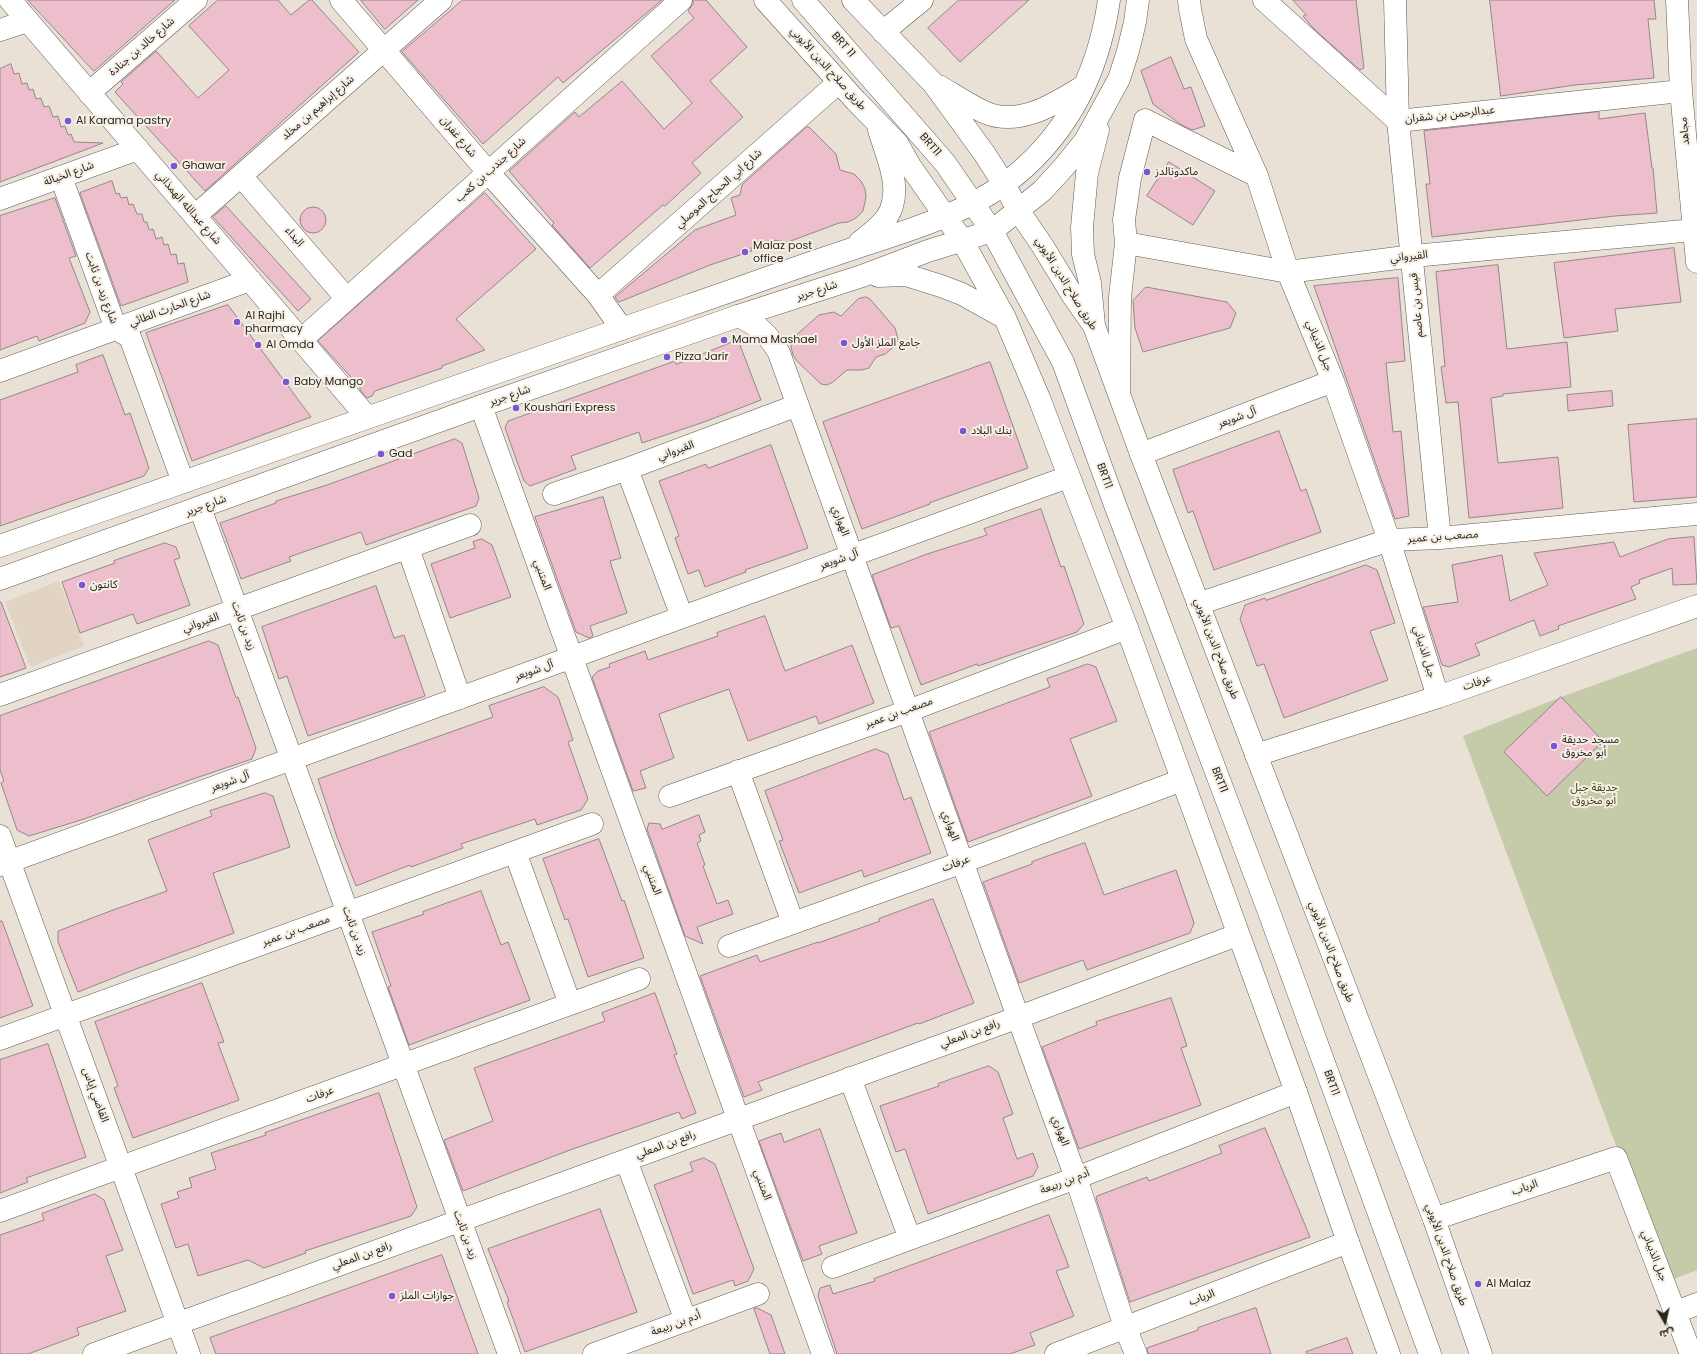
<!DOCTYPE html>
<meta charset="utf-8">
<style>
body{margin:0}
#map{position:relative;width:1697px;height:1354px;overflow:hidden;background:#e9e1d6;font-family:Poppins,"Noto Sans Arabic",sans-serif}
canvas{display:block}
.north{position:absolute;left:1645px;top:1302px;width:40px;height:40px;-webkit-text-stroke:3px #f6efe4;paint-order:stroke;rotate:171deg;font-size:11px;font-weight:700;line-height:16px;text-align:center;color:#282521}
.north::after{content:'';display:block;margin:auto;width:14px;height:18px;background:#282521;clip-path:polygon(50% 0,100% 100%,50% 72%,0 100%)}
</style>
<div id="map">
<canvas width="1697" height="1354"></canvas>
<div class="north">ش</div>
</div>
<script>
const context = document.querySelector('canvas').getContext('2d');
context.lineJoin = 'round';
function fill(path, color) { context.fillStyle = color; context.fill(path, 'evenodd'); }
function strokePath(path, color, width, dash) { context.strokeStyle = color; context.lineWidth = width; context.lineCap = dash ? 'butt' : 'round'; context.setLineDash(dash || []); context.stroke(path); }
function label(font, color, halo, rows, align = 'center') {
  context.font = font + ' Poppins,"Noto Sans Arabic",sans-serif'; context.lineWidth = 4; context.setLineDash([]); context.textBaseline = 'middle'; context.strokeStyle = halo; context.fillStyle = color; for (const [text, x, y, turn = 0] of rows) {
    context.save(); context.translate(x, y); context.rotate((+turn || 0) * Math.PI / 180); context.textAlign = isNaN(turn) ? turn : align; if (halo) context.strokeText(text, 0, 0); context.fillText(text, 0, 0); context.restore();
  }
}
const built = new Path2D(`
 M59,581L84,646L30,667L5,602Z`);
const green = new Path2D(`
 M1697,648V1270L1667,1282L1463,736L1561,697Z`);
const building = new Path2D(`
 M28,0H175L94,71Z
 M218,0H278L291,15L309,0H312L359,52L205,191L115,92L123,84L121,82L156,51L198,98L229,70L189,26Z
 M361,0H418L385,29Z
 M463,0H662L563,83L558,77L483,144L402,52Z
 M693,0H706L747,47L710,81L743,117L692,163L701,173L665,206L663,205L590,268L552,225L554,223L509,171L575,112L579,117L622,81L664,129L692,103L651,56L694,18L688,11L693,4Z
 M959,0H1029L960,62L928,28Z
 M1293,0H1356L1364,68L1360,70L1314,29L1303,16L1306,15Z
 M1490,0H1654L1656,19H1648L1654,78L1575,85L1501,96Z
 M1171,57L1184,89L1191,87L1205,126L1192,130L1180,124L1153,104L1141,71Z
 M11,64L14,74L19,73L22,84L27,83L29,90L33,89L36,99L41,98L44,107L49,106L53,117L58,116L61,127L65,126L68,135L71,134L74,142L103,143L0,182V69Z
 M1599,112V119L1645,113L1652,168H1653L1657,213L1615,216L1432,237L1426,184H1430L1424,131Z
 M807,127H809L836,154L840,170L854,174L861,181L865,189L866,197L863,211L856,218L848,222L839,223L788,242L771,240L751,248L752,251L710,265L619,302L615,297L695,230L736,215L731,198L740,195L742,185Z
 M1169,162L1215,191L1193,225L1147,196Z
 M112,181L116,194L119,193L121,198L127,197L129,205L133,204L137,214H142L144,222H147L149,230L153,229L156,239L162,237L164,245L168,244L171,255L176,254L178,264L184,263L188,282L121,306L80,193Z
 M485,193L536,249L456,319L485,350L442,366V368L375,391L372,396L367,398L360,390V387L318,341Z
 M55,198L76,256L69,258L90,312L85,323L39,341L37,336L0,350V216Z
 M226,206L311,299L298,311L213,217Z
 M300 220a13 13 0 1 1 26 0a13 13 0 1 1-26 0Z
 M1674,248L1681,302L1615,309L1618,331L1564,338L1554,263Z
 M1498,265L1507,349L1567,342L1571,387L1503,394V396L1491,398L1498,463L1558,457L1563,508L1469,518L1458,402L1446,403L1441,367L1445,366L1436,272Z
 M1398,278L1405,361L1386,363L1393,432L1401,431L1409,516L1395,519L1314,286Z
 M1146,287L1227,302L1236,313L1230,328L1143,352L1135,328L1133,301Z
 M866,297L870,299L895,328L898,339L895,346L885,354L876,357L869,368L862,370H847L833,382L827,385L821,384L797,361L793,355L791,347L794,337L819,315L834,312L841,316L858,299Z
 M228,305L311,417L192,461L146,333Z
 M738,340L761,400L704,422L642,443L639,432L571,456L576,469L530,486L524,481L505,428L508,421L675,361L676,364Z
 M103,355L125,415L130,413L149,468L144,476L0,526V400L78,372L76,365Z
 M990,362L1028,468L929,503L930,504L862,529L823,422Z
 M1612,391L1613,406L1568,411L1567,395Z
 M1697,419V497L1634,502L1628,425Z
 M1279,431L1301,491L1306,489L1321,532L1214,570L1193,511L1188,513L1173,470Z
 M455,439L462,443L479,498L476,506L366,545L361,532L289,557L291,561L241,579L220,523L276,503V501L327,485Z
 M771,445L808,548L745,570L746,572L705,587L699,570L688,574L675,538L679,536L659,481L706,464L708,468Z
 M603,497L621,558L610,561L627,613L590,626L593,636L589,638L576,632L535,517Z
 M1041,509L1061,567L1064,566L1084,624L1077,632L978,666L977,664L921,685L899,626L891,628L872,575L927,554L987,535L984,529Z
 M1694,537L1697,584L1673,585L1672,568L1639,580L1640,583L1631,587L1636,599L1558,626L1559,629L1540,636L1534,620L1475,644L1480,655L1449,667L1442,665L1423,607L1458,602L1452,565L1502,555L1510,601L1548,585L1534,553L1614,542L1620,557L1668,539Z
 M482,539L492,545L511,597L450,618L431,564L475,548L473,542Z
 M165,543L176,547L180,558L174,560L190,605L137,624L133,614L80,633L62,582L115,563L114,561Z
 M1366,565L1377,570L1395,623L1370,631L1388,680L1284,718L1264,664L1257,666L1240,619L1245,605L1265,598L1266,600Z
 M376,586L394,638L404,635L425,696L308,736L287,676L279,679L262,627Z
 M0,602H1L26,668L0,677Z
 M765,616L785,671L852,645L874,703L819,724L816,716L748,741L729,689L659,714L674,758L640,771L646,788L633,791L592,677L598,671L610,667L609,664L645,651L648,660L718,636L717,633Z
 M209,641L218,645L236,698L238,697L256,748L252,759L190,780L84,819L29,836L17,830L1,783L4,781L0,770V716Z
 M1088,664L1096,667L1117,721L1070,739L1092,796L968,842L929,732L1050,687L1047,679Z
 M544,687L558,697L573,740L568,742L588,799L581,810L537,825L535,819L461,844L463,848L411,867L410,865L356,886L337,837L318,779L493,717L489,706Z
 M1561,697L1603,741L1547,796L1504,752Z
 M876,749L888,754L904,800L911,797L931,853L864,877L862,870L799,893L779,841L783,840L765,791Z
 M265,793L273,796L290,847L213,873L234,933L136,969L78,992L58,942V931L113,910L167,891L148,840L212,816L210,811Z
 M699,815L705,832L699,835L701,841L697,843L705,865L703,866L717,904L728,900L733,914L697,927L703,944L685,936L647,829L649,823L660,824L662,829Z
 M599,839L622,901L624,900L644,958L588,977L568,919L565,920L543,859Z
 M1085,843L1104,895L1176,870L1194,923L1190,933L1087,970L1083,960L1019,983L983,882L1032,864V862Z
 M481,891L501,945L508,942L530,1000L409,1045L388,987L391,986L372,932L424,914L423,912Z
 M933,899L974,1003L919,1024L918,1023L758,1082L762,1090L744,1097L700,976L757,955L760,962L818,942V943L880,921L879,919Z
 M0,921H2L33,1006L0,1018Z
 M202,983L224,1042L218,1043L239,1100L133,1138L114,1088L118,1086L95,1022Z
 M655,993L677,1054L674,1055L696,1113L682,1119L679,1112L570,1150L463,1191L444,1140L493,1121L474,1068L605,1021L602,1013Z
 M1171,998L1187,1046L1181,1048L1201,1105L1079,1149L1042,1047L1097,1025L1096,1022Z
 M48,1044L86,1157L26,1178L28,1182L0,1193V1060Z
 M989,1066L998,1072L1013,1114L1003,1118L1017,1159L1033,1153L1038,1167L1033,1176L928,1214L905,1149L896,1152L880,1106L939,1086L938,1084Z
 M379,1093L417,1207L411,1216L305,1251L306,1253L264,1268L248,1260L198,1276L188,1244L176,1248L161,1204L179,1198L177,1192L192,1187L189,1178L216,1169L211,1153L266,1135L265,1133Z
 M1265,1128L1310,1237L1130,1302L1096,1198L1097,1196L1147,1177L1149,1181L1222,1153L1219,1146Z
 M820,1129L857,1233L819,1246L822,1254L803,1261L759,1141L781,1133L784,1142Z
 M704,1158L715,1164L754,1269L748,1281L735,1286L733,1280L693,1294L654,1185L693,1171L690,1163Z
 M95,1194L104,1200L123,1250L106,1256L126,1311L77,1328L79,1335L28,1354H0V1235L44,1220L42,1214Z
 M600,1209L637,1312L525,1352L507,1302L509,1301L488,1249Z
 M1049,1215L1069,1267L1056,1271L1074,1316L1030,1333L1035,1345L1010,1354H837L818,1296L820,1288L830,1285L833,1294L875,1281L874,1279Z
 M442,1255L478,1354H216L210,1338Z
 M757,1308L771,1315L785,1354H770L754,1309Z
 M1256,1308L1271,1354H1148L1147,1348L1198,1330V1328Z
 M1347,1338L1353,1354H1307L1306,1352Z`);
const minor = new Path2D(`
 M10,0L367,417
 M341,0L488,172L598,295L622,329
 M1189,0L1190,9L1196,39L1257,176L1288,272L1333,381L1389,540L1438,697
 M1264,0L1398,121L1681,91
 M1395,0L1398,121L1440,538
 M1677,0L1681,91L1697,262
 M0,30L27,21
 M883,32L922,0
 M89,93L196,0
 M241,176L347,299
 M61,177L116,329L130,337L183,482
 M0,199L138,149
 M195,216L441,0
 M1126,243L1288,272L1413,256L1694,230
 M598,295L839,82
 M738,316C757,324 769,335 779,353L1076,1178L1125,1327L1136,1354
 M301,340L681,0
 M0,371L250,280
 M1119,391L1120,297L1126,243L1124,220L1130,178L1145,120L1257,176
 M481,406L823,1354
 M1141,454L1333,381
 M627,469L682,617
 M554,494L627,469L798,405
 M200,508L509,1354
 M408,548L460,698
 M1198,604L1389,540L1440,538L1697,514
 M0,695L470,525
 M1256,755L1438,697L1697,606
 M738,771L793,923
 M670,796L908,711L1127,628
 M0,836L189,1354
 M515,852L570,1004
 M0,865L1068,477
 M729,946L963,862L1182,780
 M0,1039L592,824
 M850,1078L910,1239
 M626,1160L686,1321
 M0,1211L639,979
 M1434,1219L1616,1158L1691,1354
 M833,1267L1076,1178L1296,1092
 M1676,1312L1697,1304
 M94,1354L1019,1017L1237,935
 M594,1354L758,1294
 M1056,1354L1348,1242`);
const major = new Path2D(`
 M765,0L856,101L897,143L910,166L962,240L1005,318L1039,398L1127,628L1296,1092L1348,1242L1389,1354
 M803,0L945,163L992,231L1063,362L1114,502L1269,912L1430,1354
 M853,0L933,83L984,153L1004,184L1018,210L1042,245L1073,296L1094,326L1141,454L1434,1219L1481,1354
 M939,86C954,95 969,105 984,112C1019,128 1056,103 1084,86
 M860,242C869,235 880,227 887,217C904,190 887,157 879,130
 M878,276L906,275L941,286L962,294L1005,318
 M1094,325L1090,283L1083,254L1082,227L1087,173L1098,130
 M0,546C230,465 460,385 690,305C745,286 800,266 855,248C906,231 959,216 1003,185C1066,139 1098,76 1109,0
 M0,579L481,406L738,316L862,276L928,251L992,231L1042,191L1064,167L1085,141L1119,79L1128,51L1135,22L1138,0`);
const markers = [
 [68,121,4,"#7c56d0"],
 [174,166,4,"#7c56d0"],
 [1147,172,4,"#7c56d0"],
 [745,252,4,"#7c56d0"],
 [237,322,4,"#7c56d0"],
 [724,340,4,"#7c56d0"],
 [844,343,4,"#7c56d0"],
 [258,345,4,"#7c56d0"],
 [667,357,4,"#7c56d0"],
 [286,382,4,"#7c56d0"],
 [516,408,4,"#7c56d0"],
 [963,431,4,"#7c56d0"],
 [381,454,4,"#7c56d0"],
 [82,585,4,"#7c56d0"],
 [1554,746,4,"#7c56d0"],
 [1478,1284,4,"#7c56d0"],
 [392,1296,4,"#7c56d0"]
];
const streetNames = [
 ["BRT 11",843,45,49],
 ["شارع خالد بن جنادة",142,47,-41],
 ["طريق صلاح الدين الأيوبي",828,69,48],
 ["شارع إبراهيم بن مخلد",318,108,-41],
 ["عبدالرحمن بن شقران",1450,115,-6],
 ["مجاهد",1685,131,-95],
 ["شارع غفران",458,137,50],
 ["BRT11",930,145,49],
 ["شارع جندب بن كعب",491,170,-42],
 ["شارع الخيالة",69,174,-20],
 ["شارع ابي الحجاج الموصلي",719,189,-42],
 ["شارع عبدالله الهمذاني",188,208,49],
 ["البداء",294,237,49],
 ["القيرواني",1409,257,-6],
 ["طريق صلاح الدين الأيوبي",1066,284,58],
 ["شارع زيد بن ثابت",101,288,70],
 ["شارع جرير",817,291,-18],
 ["قيس بن عاصم",1417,305,-95],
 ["شارع الحارث الطائي",170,309,-20],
 ["جبل الذبياني",1319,346,68],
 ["شارع جرير",510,396,-19],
 ["آل شويعر",1237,418,-21],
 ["القيرواني",676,451,-20],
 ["BRT11",1104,476,70],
 ["شارع جرير",206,506,-20],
 ["الهواري",840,521,70],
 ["مصعب بن عمير",1443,537,-4],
 ["آل شويعر",839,560,-20],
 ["المتنبي",542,575,70],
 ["القيرواني",201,623,-20],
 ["زيد بن ثابت",243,626,70],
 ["طريق صلاح الدين الأيوبي",1216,649,69],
 ["جبل الذبياني",1424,652,73],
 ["آل شويعر",534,671,-20],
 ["عرفات",1477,683,-19],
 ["مصعب بن عمير",899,713,-20],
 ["BRT11",1219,780,69],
 ["آل شويعر",230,782,-20],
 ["الهواري",950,826,70],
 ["عرفات",956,864,-20],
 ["المتنبي",652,880,70],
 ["مصعب بن عمير",296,931,-20],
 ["زيد بن ثابت",354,931,70],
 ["طريق صلاح الدين الأيوبي",1331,952,69],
 ["رافع بن المعلي",970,1034,-20],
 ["BRT11",1331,1083,70],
 ["القاضي إياس",95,1095,70],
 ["عرفات",320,1095,-20],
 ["الهواري",1060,1131,70],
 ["رافع بن المعلي",666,1145,-20],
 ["أدم بن ربيعة",1065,1182,-21],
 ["المتنبي",762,1185,70],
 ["الرباب",1525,1188,-19],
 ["زيد بن ثابت",465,1235,70],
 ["طريق صلاح الدين الأيوبي",1446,1255,71],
 ["رافع بن المعلي",362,1256,-20],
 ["جبل الذبياني",1654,1256,69],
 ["الرباب",1202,1298,-21],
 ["أدم بن ربيعة",676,1324,-20]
];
const poiNames = [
 ["Al Karama pastry",76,121],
 ["Ghawar",182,166],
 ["ماكدونالدز",1155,172],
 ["Malaz post",753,246],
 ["office",753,259],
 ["Al Rajhi",245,316],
 ["pharmacy",245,329],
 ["Mama Mashael",732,340],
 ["جامع الملز الأول",852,343],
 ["Al Omda",266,345],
 ["Pizza Jarir",675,357],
 ["Baby Mango",294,382],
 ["Koushari Express",524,408],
 ["بنك البلاد",971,431],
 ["Gad",389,454],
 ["كانتون",90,585],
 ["مسجد حديقة",1562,740],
 ["أبو مخروق",1562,753],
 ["Al Malaz",1486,1284],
 ["جوازات الملز",400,1296]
];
const parkNames = [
 ["حديقة جبل",1594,788],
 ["أبو مخروق",1594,801]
];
fill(built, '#e1d4c3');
fill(green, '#c5caa9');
fill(building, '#edbecc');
strokePath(building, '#94878b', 1);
strokePath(minor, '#625b52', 23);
strokePath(major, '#625b52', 23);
strokePath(minor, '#fff', 22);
strokePath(major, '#fff', 22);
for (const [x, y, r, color] of markers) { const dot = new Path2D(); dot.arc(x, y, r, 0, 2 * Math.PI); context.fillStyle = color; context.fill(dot); strokePath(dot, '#f6efe4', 1.5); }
label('11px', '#282521', '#f6efe4', streetNames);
label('11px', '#282521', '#f6efe4', poiNames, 'left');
label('11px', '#3b3f0e', '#f6efe4', parkNames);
</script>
